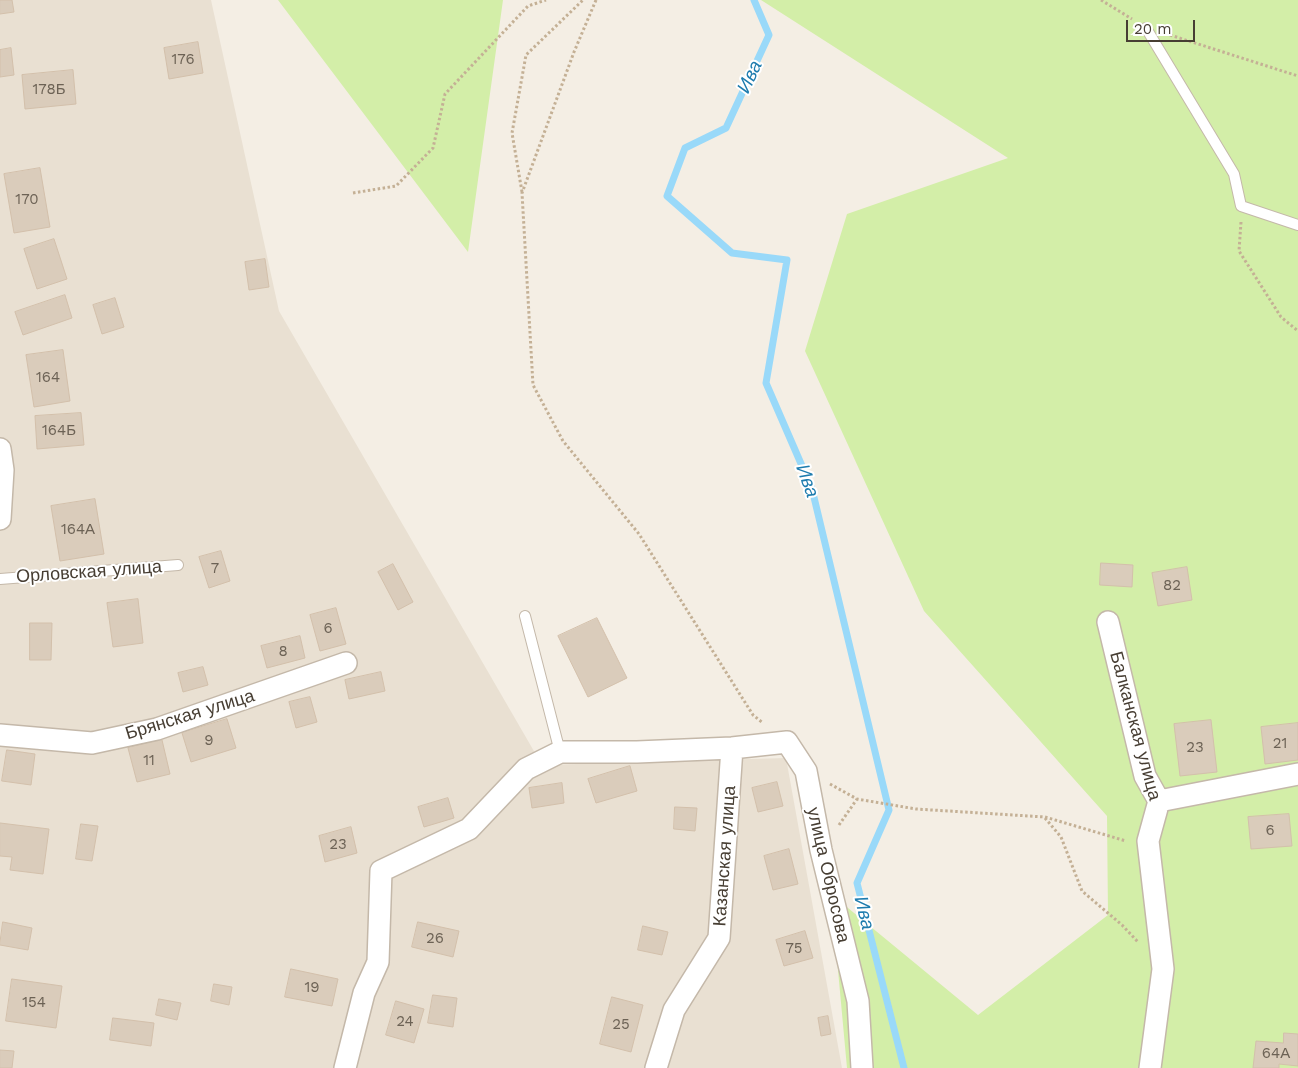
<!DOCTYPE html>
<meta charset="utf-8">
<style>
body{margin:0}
#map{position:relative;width:1298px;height:1068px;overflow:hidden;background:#f4eee4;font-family:"Work Sans",sans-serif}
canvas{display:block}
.scale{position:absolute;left:1126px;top:20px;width:69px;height:22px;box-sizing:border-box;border:2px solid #473e33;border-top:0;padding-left:6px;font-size:15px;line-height:18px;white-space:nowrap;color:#473e33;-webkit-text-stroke:4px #fff;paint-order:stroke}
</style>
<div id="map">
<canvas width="1298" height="1068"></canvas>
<div class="scale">20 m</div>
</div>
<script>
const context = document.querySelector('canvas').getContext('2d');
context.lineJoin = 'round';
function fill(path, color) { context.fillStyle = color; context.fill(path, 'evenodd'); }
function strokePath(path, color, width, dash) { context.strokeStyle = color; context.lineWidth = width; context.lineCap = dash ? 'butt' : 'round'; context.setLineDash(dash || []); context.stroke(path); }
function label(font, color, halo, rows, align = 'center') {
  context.font = font + ' "Work Sans",sans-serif'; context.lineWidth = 4; context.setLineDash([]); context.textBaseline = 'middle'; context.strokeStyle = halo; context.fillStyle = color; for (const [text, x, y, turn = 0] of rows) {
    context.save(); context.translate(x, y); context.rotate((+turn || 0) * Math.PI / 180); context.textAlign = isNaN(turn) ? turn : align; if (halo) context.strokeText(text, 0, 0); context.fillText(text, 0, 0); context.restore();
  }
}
const residential = new Path2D(`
 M0,0H211L279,311L542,765L786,758L842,1068H0Z`);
const green = new Path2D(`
 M278,0H503L468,252Z
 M761,0H1298V1068H847L831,894L978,1015L1108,915L1107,816L924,611L805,351L847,214L1008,158Z`);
const stream = new Path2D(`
 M754,0L769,35L726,128L685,148L667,196L732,253L787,260L766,383L812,489L889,810L857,883L904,1068`);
const building = new Path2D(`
 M0,0H12L14,12L0,14Z
 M198,42L203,73L169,79L164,48Z
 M11,48L14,75L0,77V50Z
 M73,70L76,104L25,109L22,75Z
 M40,168L50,227L14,233L4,174Z
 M54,239L67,279L37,289L24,249Z
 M265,259L269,287L249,290L245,262Z
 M65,295L72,318L23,335L15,312Z
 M115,298L124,327L102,334L93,305Z
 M63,350L70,401L34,407L26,355Z
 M81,413L84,445L37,449L35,416Z
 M95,499L104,554L60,561L51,506Z
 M221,551L230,581L209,588L199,557Z
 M1101,563L1133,565L1132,587L1100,585Z
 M393,564L413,602L398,610L378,572Z
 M1187,567L1192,600L1158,606L1152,573Z
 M138,599L143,643L113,647L107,603Z
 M336,608L346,644L320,651L310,615Z
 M597,618L627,678L588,697L558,636Z
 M30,623H52L51,660H30Z
 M300,636L305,658L267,668L261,646Z
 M203,667L208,685L183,692L178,673Z
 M381,672L385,691L349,699L345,680Z
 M310,697L317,722L296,728L289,702Z
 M227,719L236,748L191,762L182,733Z
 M1211,720L1217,772L1180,776L1174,724Z
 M1298,723V760L1265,764L1261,727Z
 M162,740L170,774L137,782L128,748Z
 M7,750L35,754L31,785L2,781Z
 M630,766L637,791L596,803L588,779Z
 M777,782L783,806L758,812L752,788Z
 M562,783L564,803L532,808L529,788Z
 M448,798L454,818L424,827L418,807Z
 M675,807L697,808L695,831L674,829Z
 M1289,814L1292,846L1251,849L1248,817Z
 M0,823L49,829L43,874L10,870L12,857L0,856Z
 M81,824L98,826L92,861L76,859Z
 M351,827L357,853L325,862L319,836Z
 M789,849L798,884L773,890L764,856Z
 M3,922L32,928L28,950L0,945Z
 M418,922L459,931L453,957L412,947Z
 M643,926L668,932L662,955L638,950Z
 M805,931L813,958L784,966L776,940Z
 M291,969L338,979L332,1006L285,997Z
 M12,979L62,986L56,1028L6,1021Z
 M214,984L232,987L229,1005L211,1001Z
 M433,995L457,998L453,1027L428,1023Z
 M612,997L643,1005L631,1052L600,1044Z
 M159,999L181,1003L177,1020L156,1015Z
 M396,1001L424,1009L414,1043L386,1035Z
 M828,1016L831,1034L821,1036L818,1018Z
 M113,1018L154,1023L151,1046L110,1040Z
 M1284,1033L1298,1034V1066L1279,1064V1068H1253L1256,1041L1283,1043Z
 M0,1050L14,1051L12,1068H0Z`);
const path = new Path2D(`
 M596,0L574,52L522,193L533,385L563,441L639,534L753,715L763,723
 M1101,0L1132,19
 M1170,35L1298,76
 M522,192L512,133L526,55L583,0
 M353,193L396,186L433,148L445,94L528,6L546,0
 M1241,222L1239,251L1281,317L1298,331
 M830,784L857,799L916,809L1045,817L1126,841
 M1045,818L1061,837L1082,891L1122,925L1138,942
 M839,825L857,799`);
const service = new Path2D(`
 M1146,28L1234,174L1241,206L1298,225
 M0,579L178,565
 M525,616L560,752`);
const minor = new Path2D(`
 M0,449L3,470L0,519
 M1108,622L1145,776L1159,801L1148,841L1163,969L1150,1068
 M0,735L92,743L157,729L346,663
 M1159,801L1298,774
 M345,1068L364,993L378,962L381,871L469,829L526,769L560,752H637L732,748L787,742L806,771L821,850L858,1001L862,1068
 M656,1068L674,1010L719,938L732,748`);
const numberNames = [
 ["176",183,60],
 ["178Б",49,90],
 ["170",27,200],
 ["164",48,378],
 ["164Б",59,431],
 ["164А",78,530],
 ["7",215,569],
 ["82",1172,586],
 ["6",328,629],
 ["8",283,652],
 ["9",209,741],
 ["21",1280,744],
 ["23",1195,748],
 ["11",149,761],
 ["6",1270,831],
 ["23",338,845],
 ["26",435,939],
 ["75",794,949],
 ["19",312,988],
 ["154",34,1003],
 ["24",405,1022],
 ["25",621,1025],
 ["64А",1276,1054]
];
const streetNames = [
 ["Орловская улица",89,572,-4],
 ["Брянская улица",190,715,-17],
 ["Балканская улица",1135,726,75],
 ["Казанская улица",725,856,-86],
 ["улица Обросова",828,875,77]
];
const waterNames = [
 ["Ива",750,77,-65],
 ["Ива",807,481,70],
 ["Ива",864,913,76]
];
fill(residential, '#e9e0d2');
fill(green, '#d3eea8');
strokePath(stream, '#99d9f9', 7);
fill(building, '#daccbb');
strokePath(building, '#d3c0ab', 1);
strokePath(service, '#c4b8a9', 12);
strokePath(minor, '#c4b8a9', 24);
strokePath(path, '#c4b095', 3, [2.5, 2.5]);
strokePath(service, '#fff', 10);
strokePath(minor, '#fff', 21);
label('15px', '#6c6255', null, numberNames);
label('18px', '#473e33', '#fff', streetNames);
label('italic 19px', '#1e7cae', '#fff', waterNames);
</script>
